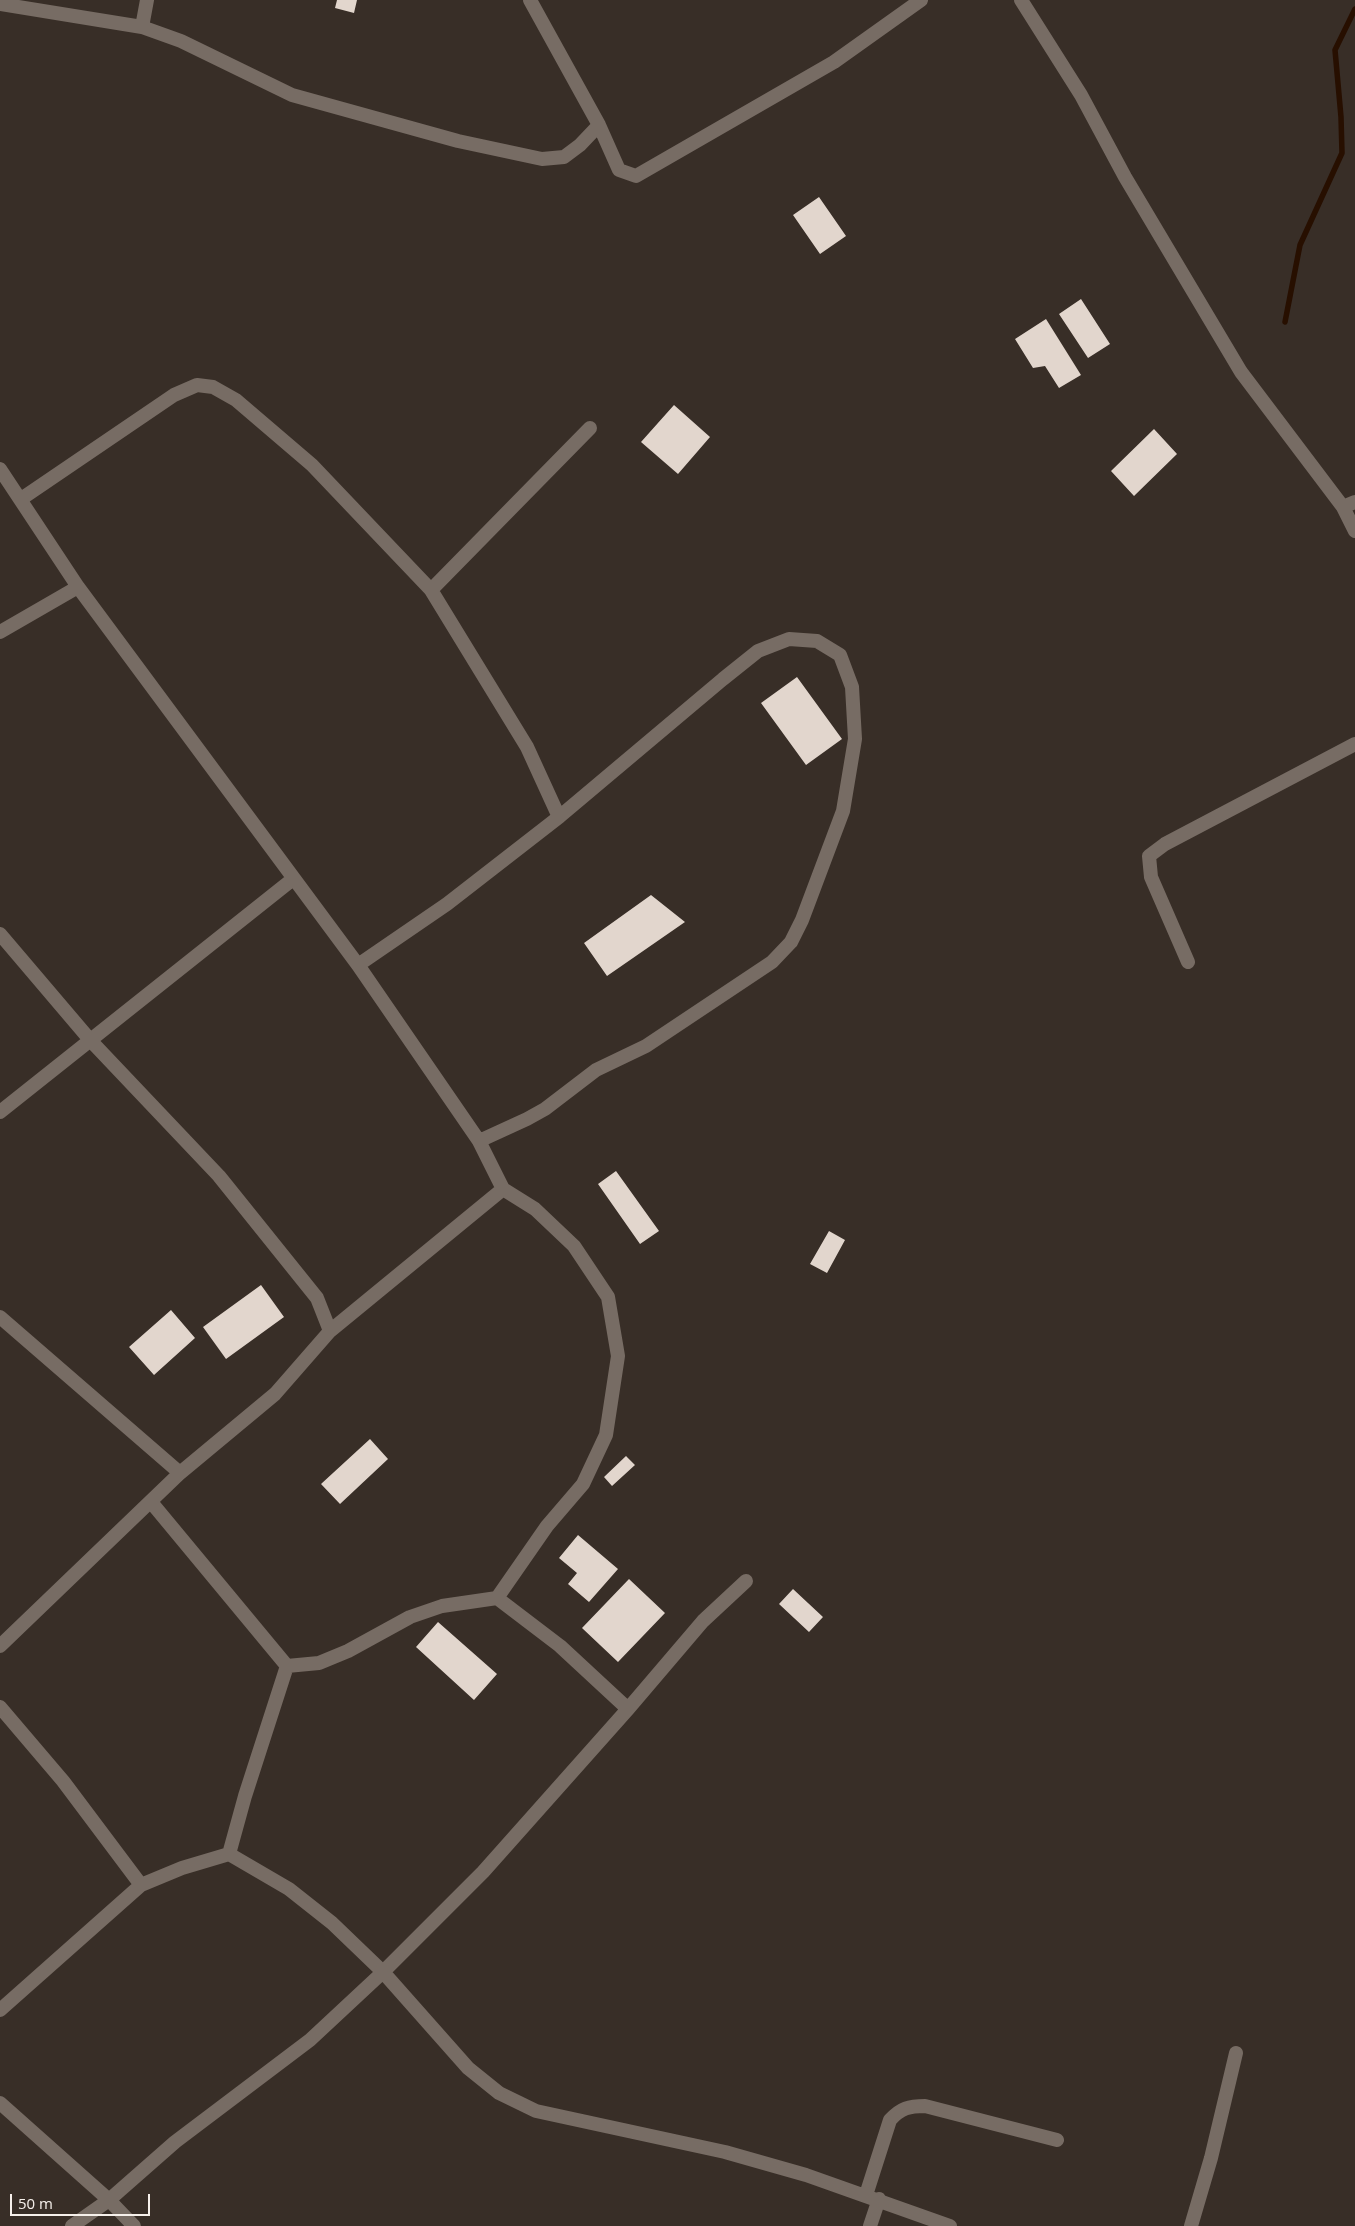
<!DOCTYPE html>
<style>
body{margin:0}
#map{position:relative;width:1355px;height:2226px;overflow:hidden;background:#382e27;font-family:"Open Sans",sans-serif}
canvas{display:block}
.scale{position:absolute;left:10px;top:2194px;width:140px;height:22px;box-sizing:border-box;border:2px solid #f6f0eb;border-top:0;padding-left:6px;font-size:15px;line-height:18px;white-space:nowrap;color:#f6f0eb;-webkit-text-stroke:4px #382e27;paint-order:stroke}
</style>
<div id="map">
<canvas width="1355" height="2226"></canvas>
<div class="scale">50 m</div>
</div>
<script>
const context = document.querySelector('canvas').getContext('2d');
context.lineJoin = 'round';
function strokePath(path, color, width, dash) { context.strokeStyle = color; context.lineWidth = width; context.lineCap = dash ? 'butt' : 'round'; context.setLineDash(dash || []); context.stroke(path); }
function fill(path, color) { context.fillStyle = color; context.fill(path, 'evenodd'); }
const stream = new Path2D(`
 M1285,322L1300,245L1342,153L1341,117L1335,50L1355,9`);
const building = new Path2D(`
 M337,0H357L354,13L335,8Z
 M819,197L846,236L820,254L793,215Z
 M1081,299L1110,344L1088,358L1059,314Z
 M1046,319L1081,375L1059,388L1045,366L1033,368L1015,339Z
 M674,405L710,437L678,474L641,442Z
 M1154,429L1177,454L1134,496L1111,471Z
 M797,677L842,739L806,765L761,703Z
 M651,895L685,922L607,976L584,943Z
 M616,1171L659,1231L640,1244L598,1184Z
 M829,1231L845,1240L827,1273L810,1264Z
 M261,1285L284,1317L226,1359L203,1327Z
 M171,1310L195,1338L154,1375L129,1347Z
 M370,1439L388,1459L340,1504L321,1484Z
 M626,1456L635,1465L612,1486L604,1477Z
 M578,1535L618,1569L589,1602L568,1584L577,1573L559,1558Z
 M629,1579L665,1613L618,1662L582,1628Z
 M793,1589L823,1617L809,1632L779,1604Z
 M438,1622L497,1674L474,1700L416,1647Z`);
const minor = new Path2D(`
 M147,0L142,27L181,41L292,95L458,141L542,159L564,157L580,145L599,125
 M530,0L599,125L619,170L636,176L834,62L921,0
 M1021,0L1081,95L1125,177L1241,372L1343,507L1355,531
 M0,4L142,27
 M0,469L78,587L358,965L447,904L559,817L723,679L758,651L789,639L817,641L840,655L852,687L855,739L843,811L802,920L791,942L772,962L646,1046L596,1070L545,1109L527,1119L479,1141
 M21,499L174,395L197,385L213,387L236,400L312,465L431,590L527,747L559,817
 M1343,507L1355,502
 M431,590L590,428
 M0,632L78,587
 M0,934L91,1041L219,1176L317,1298L330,1331L275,1394L180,1473L0,1646
 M1188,962L1151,877L1149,856L1165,844L1355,744
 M0,1112L293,879
 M503,1189L535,1209L574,1246L608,1297L618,1356L606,1435L583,1484L547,1526L497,1598L560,1646L628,1709
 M0,1317L180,1473
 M330,1331L503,1189L479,1141L358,965
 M151,1502L287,1666L245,1796L229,1854
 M287,1666L319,1663L348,1651L410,1617L442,1606L497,1598
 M0,1707L63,1781L141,1885
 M0,2010L141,1885L182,1868L229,1854L289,1889L332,1923L383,1972L468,2068L499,2093L536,2111L725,2152L806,2175L950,2226
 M0,2103L109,2200L134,2226
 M866,2195L890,2120C901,2108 909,2106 925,2106L1057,2140
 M72,2226L109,2200L175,2142L310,2040L383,1972L483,1872L628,1709L703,1621L746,1581
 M870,2226L879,2199
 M1191,2226L1211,2158L1236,2053`);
strokePath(stream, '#270f00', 5.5);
fill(building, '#e2d6cd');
strokePath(minor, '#776c64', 14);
</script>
